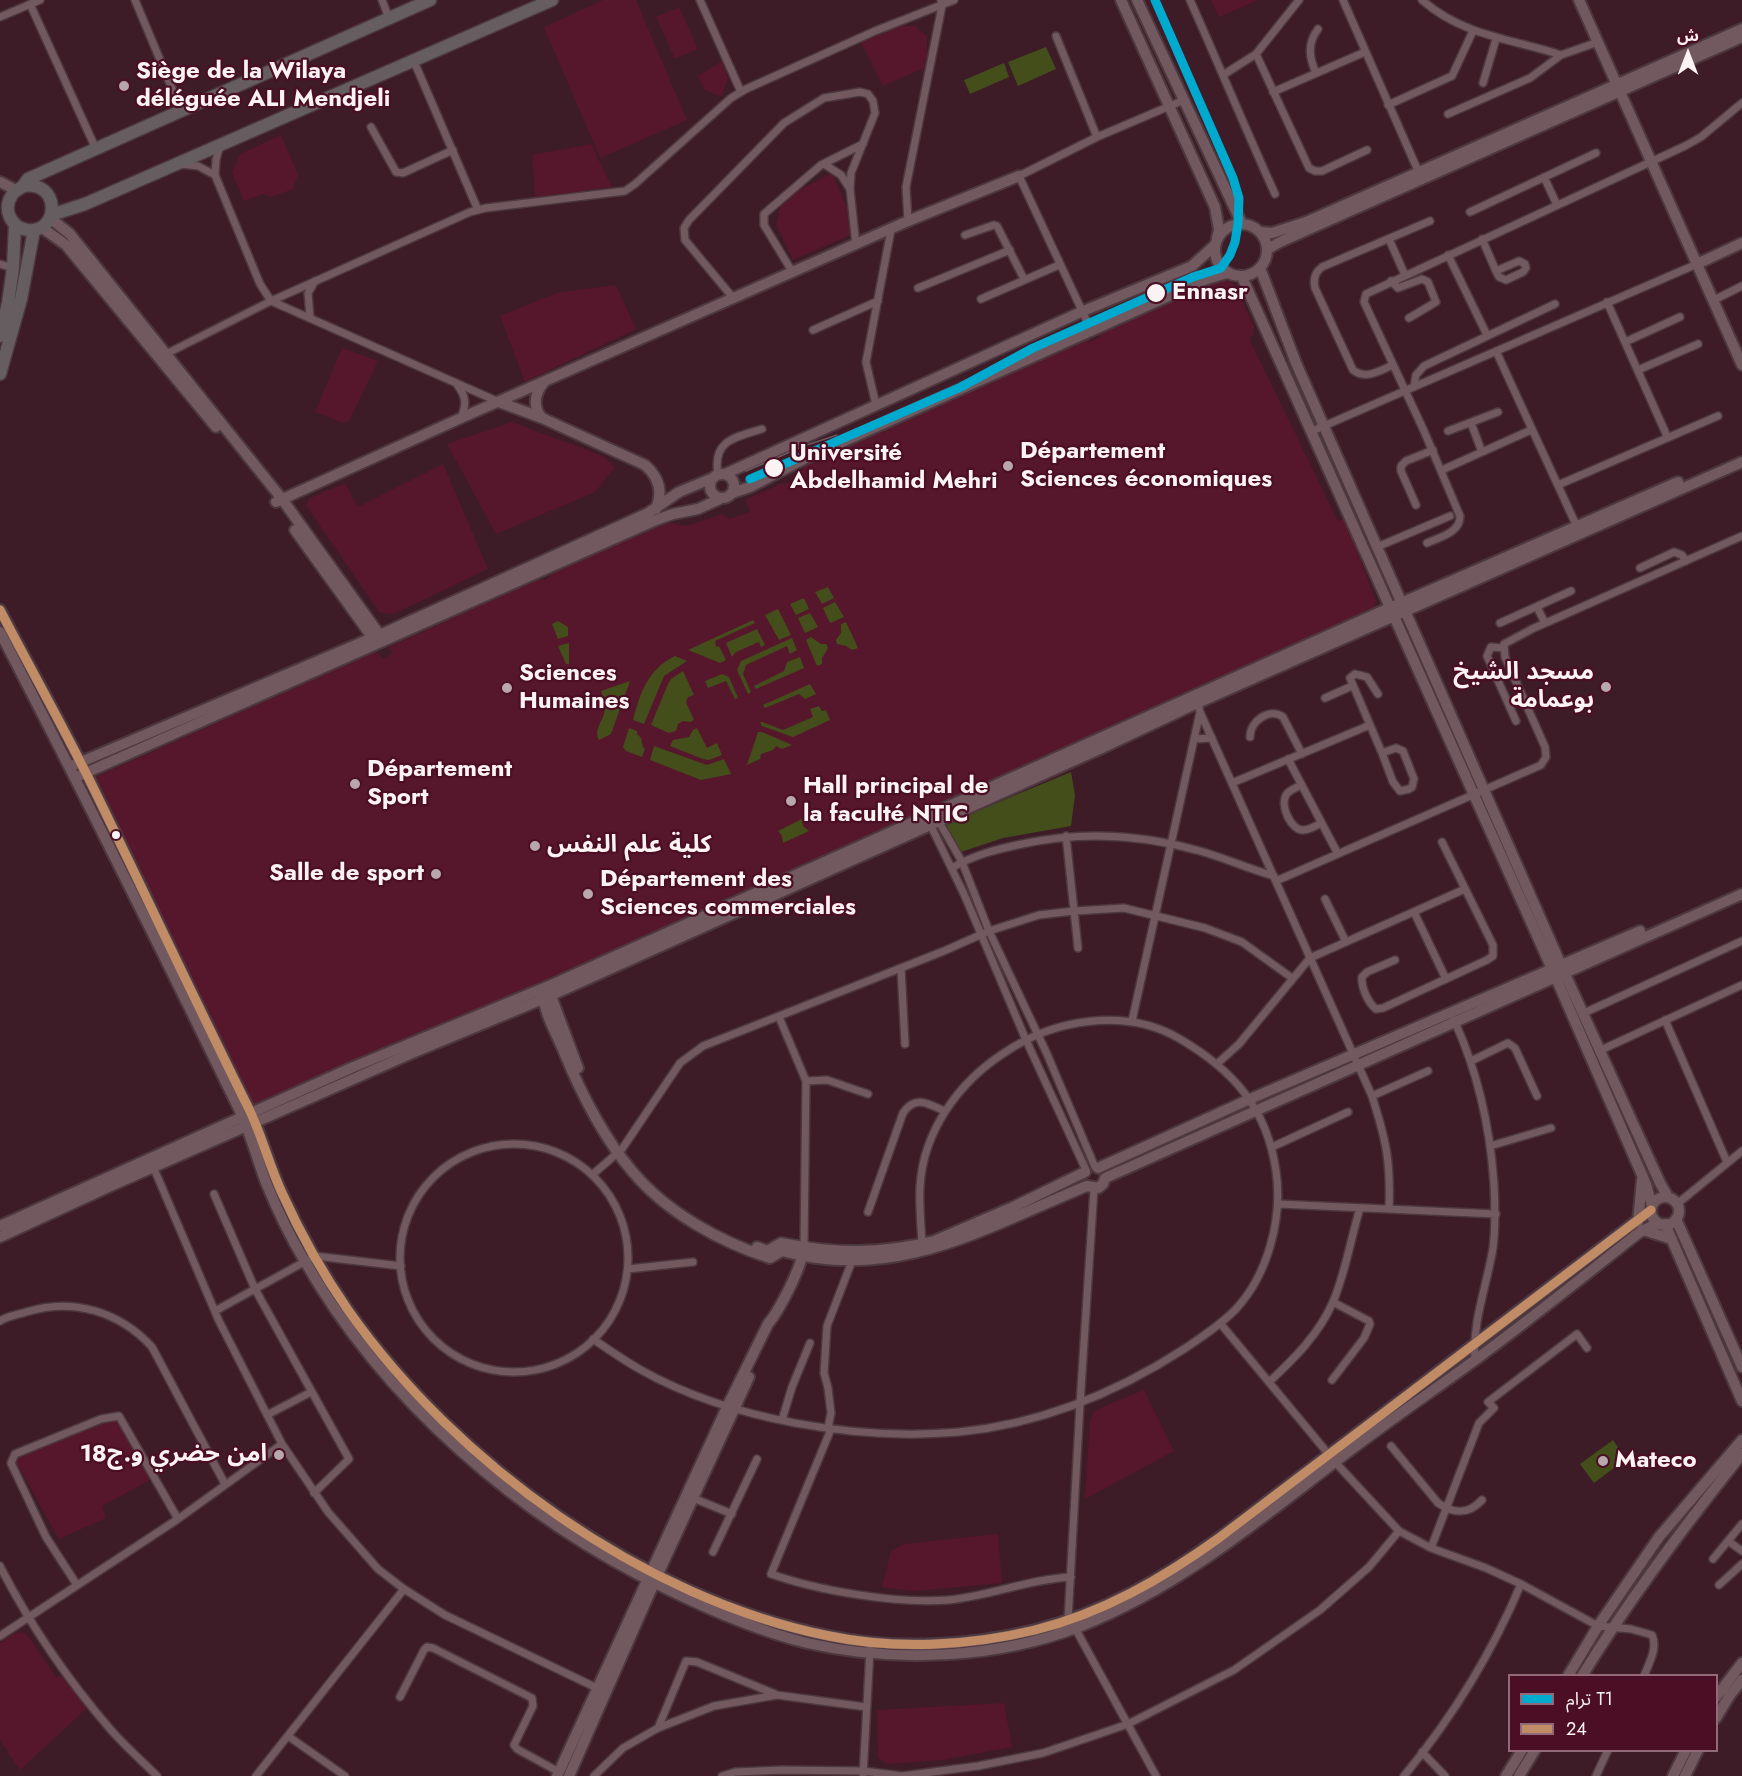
<!DOCTYPE html>
<meta charset="utf-8">
<style>
body{margin:0}
#map{position:relative;width:1742px;height:1776px;overflow:hidden;background:#3d1c28;font-family:Jost,"Noto Sans Arabic",sans-serif}
canvas{display:block}
.legend{position:absolute;left:1508px;top:1674px;width:210px;height:78px;box-sizing:border-box;background:#4b0e24;border:2px solid #916977;margin:0;padding:8px 10px;list-style:none;font-size:18px;color:#faf2f3}
.legend li{display:flex;align-items:center;gap:12px;height:30px}
.legend b{width:30px;border:2px solid #916977}
.north{position:absolute;left:1658px;top:24px;width:60px;height:60px;-webkit-text-stroke:4px #4b0e24;paint-order:stroke;rotate:0deg;font-size:16px;font-weight:700;line-height:24px;text-align:center;color:#faf2f3}
.north::after{content:'';display:block;margin:auto;width:21px;height:27px;background:#faf2f3;clip-path:polygon(50% 0,100% 100%,50% 72%,0 100%)}
</style>
<div id="map">
<canvas width="1742" height="1776"></canvas>
<ul class="legend">
<li><b style="height:8px;background:#00a9ce"></b>ترام T1</li>
<li><b style="height:8px;background:#c18c65"></b>24</li>
</ul>
<div class="north">ش</div>
</div>
<script>
const context = document.querySelector('canvas').getContext('2d');
context.lineJoin = 'round';
function fill(path, color) { context.fillStyle = color; context.fill(path, 'evenodd'); }
function strokePath(path, color, width, dash) { context.strokeStyle = color; context.lineWidth = width; context.lineCap = dash ? 'butt' : 'round'; context.setLineDash(dash || []); context.stroke(path); }
function label(font, color, halo, rows, align = 'center') {
  context.font = font + ' Jost,"Noto Sans Arabic",sans-serif'; context.lineWidth = 4.5; context.setLineDash([]); context.textBaseline = 'middle'; context.strokeStyle = halo; context.fillStyle = color; for (const [text, x, y, turn = 0] of rows) {
    context.save(); context.translate(x, y); context.rotate((+turn || 0) * Math.PI / 180); context.textAlign = isNaN(turn) ? turn : align; if (halo) context.strokeText(text, 0, 0); context.fillText(text, 0, 0); context.restore();
  }
}
const built = new Path2D(`
 M603,0H636L687,120L600,158L544,27Z
 M1211,0H1258L1219,17Z
 M679,7L698,49L675,59L656,17Z
 M899,26H915L927,36V56L924,68L883,86L861,42Z
 M722,61L728,79L721,97L705,90L698,76Z
 M281,135L298,175L293,189L271,197L263,194L244,201L232,173L240,154Z
 M591,144L612,187L535,197L532,155Z
 M832,173L849,212L850,235L793,260L776,224L782,199Z
 M1222,279L1229,281L1235,285L1254,327L1253,335L1249,338L1257,355L1338,521L1345,518L1376,601L1372,611L1105,728L1099,734L947,805L944,800L918,821L901,829L550,978L253,1107L93,778L360,659L370,652L378,653L383,659L392,653L390,648L391,646L537,580H545L554,572L668,522L687,526L722,514L729,519L750,512L746,502L748,498L786,482L791,484L799,480V476L807,461L876,429L881,433L891,429L892,421L1088,338L1090,342L1100,337L1098,332L1209,281Z
 M616,285L636,329L525,382L500,316L556,293Z
 M342,348L378,361L349,421L343,423L315,412Z
 M512,422L603,456L615,467L595,492L496,534L447,444Z
 M443,464L488,569L393,614L379,612L306,505L310,498L345,483L358,507Z
 M1144,1390L1174,1451L1085,1499L1090,1420L1094,1412L1107,1405Z
 M118,1418L150,1480L102,1506L106,1518L59,1539L15,1460L26,1451L89,1426Z
 M998,1534L1002,1583L914,1591L882,1587L891,1551L904,1544Z
 M23,1632L27,1635L57,1678L61,1675L87,1708L20,1770L0,1740V1643L15,1633Z
 M1004,1703L1012,1747L943,1760L888,1764L878,1758L877,1710Z`);
const green = new Path2D(`
 M1046,47L1056,69L1018,86L1008,62Z
 M1004,63L1009,77L970,94L964,80Z
 M828,587L834,598L822,604L815,592Z
 M804,598L809,609L796,615L790,604Z
 M835,602L844,617L830,623L823,608Z
 M778,609L791,635L779,640L765,615Z
 M810,613L818,627L805,633L798,618Z
 M753,620L755,623L715,641L716,647L719,646L726,660L720,663L688,650Z
 M558,621L568,627V636L558,639L552,624Z
 M846,622L858,648L852,650L846,646L837,644L836,640L841,633V624Z
 M757,629L765,645L761,647L759,642L736,652L732,657L726,643Z
 M811,637L821,644H826L828,648L822,658V664L817,666L806,640Z
 M792,638L797,650L790,654L787,646L746,665L743,674L751,692L748,694L737,670L741,661Z
 M569,643V664H566L558,646Z
 M675,656L687,661L664,676L644,724L633,720C640,693 648,669 675,656Z
 M800,657L804,668L756,689L754,686L784,671L787,662Z
 M683,671L694,695L688,697L686,702L694,720L690,722L683,721L678,724L676,731L669,733L651,725L668,684L671,679Z
 M722,674L729,677L738,698L735,699L726,681L708,688L705,681Z
 M630,681L611,734L599,740C591,723 614,719 601,691Z
 M810,684L816,694L805,699L799,694L765,708L763,705Z
 M819,706L822,711L826,710L830,720L793,737L762,726L760,722H762L783,730L813,717L810,709Z
 M629,728L637,731V734L641,738L643,747L645,748L642,757L626,751L623,747Z
 M697,728L707,748L717,743L722,755L709,760L703,759L670,746L673,740L689,737L693,730Z
 M758,732H762L792,745L782,749L776,746L773,750L761,754L760,759L747,765Z
 M654,746L707,765L724,759L731,774L701,780L650,760Z
 M1071,772L1075,795L1071,826L1003,838L958,853L946,824Z
 M802,819L803,826L809,831L783,843L782,836L778,831Z
 M1613,1440L1626,1459L1594,1483L1580,1464Z`);
const street = new Path2D(`
 M135,0L181,110
 M382,0L389,18
 M700,0L741,92
 M1190,0C1219,65 1246,130 1275,194
 M1343,0L1419,173
 M1422,0C1463,36 1512,39 1561,55
 M30,4L96,149
 M0,17L40,0
 M1056,36L1097,137
 M1256,54L1309,168L1315,171H1322L1367,150
 M413,59L478,210
 M1316,73C1309,57 1307,44 1318,29
 M1223,75L1256,54L1299,0
 M1483,83L1496,39
 M1273,92L1365,52
 M1388,105L1452,76L1473,31
 M1448,114L1530,78L1561,55L1598,42
 M371,127L396,172L403,173L453,150
 M220,145L216,160L215,175L260,284L271,301L499,402
 M181,164L198,166L215,175
 M824,164L841,175L850,189
 M1544,177L1557,205
 M1470,212L1596,153
 M908,221L906,187L942,6L941,0
 M965,235L994,225L997,226L1024,279
 M1389,239L1405,275
 M1482,239L1496,271
 M1448,255L1487,335
 M1519,261L1525,264L1526,268L1523,272L1506,280L1499,277L1496,271Z
 M0,264L13,268
 M793,273L764,225V214L821,165L863,144
 M1391,281L1398,288L1422,279L1428,282L1436,302L1409,318
 M918,288L1010,250
 M734,299L685,240L684,228L689,220L784,123L824,98L860,92L868,94L873,101L875,113L851,173L850,189L856,245
 M981,299L1059,265
 M1714,300L1742,286
 M1607,302L1667,436
 M310,317L308,293L315,281
 M813,330L878,301
 M1092,332L1019,176L1097,137L1184,100
 M1625,342L1680,317
 M1496,351L1578,529
 M164,355L271,301L470,212L486,208L625,191L635,184L731,98L746,89L875,31L954,0
 M1393,365C1379,371 1366,380 1353,370L1315,288C1313,279 1315,272 1322,267L1430,221
 M1638,370L1698,344
 M456,383C466,396 467,403 461,418
 M1414,387L1416,375L1424,366L1555,304
 M876,405L866,362L891,230
 M1471,423L1482,452
 M1448,431L1498,412
 M1310,432L1697,264
 M1442,470L1531,430
 M718,474C712,440 736,437 762,429
 M1558,485L1718,416
 M1416,505L1401,471V466L1406,461L1433,450
 M1427,543C1440,537 1460,533 1460,516L1424,431L1364,302L1366,294L1685,146L1701,137L1742,103
 M1377,547L1450,516
 M1640,568L1674,552L1682,555L1686,561
 M1537,607L1545,623
 M1500,623L1571,591
 M1503,648L1491,647L1487,656L1516,721
 M1378,694L1367,677L1355,674L1350,678L1382,753
 M1325,698L1352,686
 M1197,699L1200,712L1372,1096C1386,1140 1391,1162 1389,1209
 M1250,737C1250,721 1270,707 1283,717L1302,754
 M1195,739L1212,738
 M1396,748L1403,751L1414,779L1412,787L1409,789L1400,791L1393,782L1382,753Z
 M1288,759L1338,854
 M1232,783L1370,725
 M1301,785C1296,788 1289,790 1286,795C1280,806 1291,830 1303,830C1309,830 1316,826 1321,823
 M938,820L962,862L989,931L1047,1054L1095,1167
 M929,822L964,894L1026,1040L1086,1170
 M1066,836L1078,948
 M952,868C973,855 998,849 1022,844C1081,831 1141,834 1200,851C1225,858 1249,869 1274,876
 M1276,881L1541,765L1546,757L1545,747L1505,657L1504,644L1532,629L1742,536
 M1325,899L1346,942
 M1414,912L1446,979
 M1395,960L1367,972L1362,977C1361,987 1368,1003 1376,1009L1383,1008L1487,960L1493,956V945L1442,842
 M901,968L905,1044
 M1584,1013L1742,941
 M779,1017L806,1081L804,1247
 M1454,1020C1478,1072 1490,1127 1494,1184C1495,1205 1496,1226 1493,1248C1487,1285 1472,1322 1475,1360
 M1665,1020L1727,1162
 M1132,1021L1200,712
 M1601,1050L1742,985
 M1471,1061L1508,1043L1515,1048L1537,1096
 M1218,1063L1239,1044L1310,958L1465,889
 M806,1081L827,1080L868,1094
 M1372,1096L1428,1071
 M400 1258a114 114 0 1 1 228 0a114 114 0 1 1-228 0Z
 M1490,1146L1551,1128
 M1272,1147L1348,1112
 M152,1164L219,1321L282,1444L328,1512L378,1569L404,1589L445,1615L601,1690
 M592,1175L622,1149L680,1063L703,1046L944,951L989,931L1039,915L1074,911L1124,908L1205,928L1242,942L1292,978
 M1094,1189L1080,1404L1068,1620L1075,1628L1156,1776
 M214,1194L255,1289L349,1459L314,1493
 M1278,1204L1496,1214
 M1677,1204L1742,1151
 M868,1212L903,1113C915,1095 928,1103 944,1111
 M628,1269L693,1262
 M215,1311L315,1256L401,1266
 M0,1321C8,1316 17,1315 26,1312C73,1297 120,1312 152,1347L225,1484
 M1220,1323L1335,1462L1399,1531L1431,1548L1486,1568L1521,1584C1492,1653 1451,1719 1404,1776
 M593,1339C609,1350 625,1361 641,1370C730,1420 858,1441 959,1432C1040,1424 1116,1393 1184,1349C1202,1337 1220,1325 1235,1310C1268,1275 1283,1218 1276,1171C1267,1108 1233,1070 1180,1039C1126,1007 1054,1019 1004,1053C959,1082 923,1131 920,1187C919,1205 921,1225 922,1244
 M1332,1380L1364,1338L1370,1324L1369,1321L1333,1302
 M1269,1382C1294,1359 1319,1334 1333,1302C1345,1274 1351,1238 1360,1208
 M267,1415L311,1392
 M782,1420L792,1387L810,1343
 M828,1428L831,1413L828,1388L824,1373L827,1326L852,1261
 M831,1429L771,1574C819,1591 898,1604 948,1600C989,1596 1030,1579 1071,1577
 M1391,1446L1438,1503C1454,1514 1468,1515 1482,1500
 M693,1498L732,1514
 M1728,1541L1742,1551
 M1431,1548L1479,1423L1494,1408L1488,1402L1577,1334L1587,1348
 M713,1552L757,1459
 M1713,1559L1742,1524
 M0,1566C30,1625 68,1680 111,1730C125,1746 142,1761 157,1776
 M1521,1584L1598,1626L1631,1629L1652,1635C1658,1648 1649,1663 1644,1676
 M77,1585L46,1537L11,1463L15,1454L101,1419L119,1416L178,1519
 M1719,1585L1742,1564
 M0,1636L178,1519L282,1444
 M400,1697L424,1650L427,1647L433,1648L532,1698L533,1706L514,1745L517,1749L559,1772
 M658,1728L686,1661L697,1662L775,1694
 M288,1736L345,1776
 M1422,1752L1445,1776
 M256,1776L404,1589
 M594,1776L623,1748L658,1728L714,1706L777,1695L866,1707
 M722,1776L735,1772L782,1770L863,1771L902,1776L978,1766L1043,1753L1102,1733L1128,1724L1234,1670L1320,1610L1369,1567L1399,1531
 M863,1776L870,1650
 M1596,1776L1608,1750`);
const secondary = new Path2D(`
 M1121,0L1215,207L1219,230L1217,238
 M1137,0L1242,224
 M1579,0L1742,365
 M0,182L16,190
 M50,218L70,234L282,499L379,634L380,641
 M1215 250a26 26 0 1 1 52 0a26 26 0 1 1-52 0Z
 M41,227L66,245L216,427
 M1260,232L1272,233L1306,222L1742,29
 M1268,249L1280,242L1742,37
 M1697,264L1742,243
 M1260,268L1296,363L1561,965L1660,1183L1668,1197
 M1242,277L1552,969L1646,1184L1652,1206
 M499,402L542,418L645,465C659,477 663,492 656,509
 M542,418C532,406 535,393 544,382
 M710 486a12 12 0 1 1 24 0a12 12 0 1 1-24 0Z
 M725,474L1081,312L1192,266L1215,245
 M732,493L750,487L802,460L1207,279L1227,273
 M276,502L461,418L908,221L1019,176
 M295,530L375,641
 M0,610C29,666 60,721 88,777C142,887 194,999 249,1109C262,1136 269,1165 282,1193C300,1233 323,1274 348,1310C456,1464 644,1599 829,1636C896,1650 969,1646 1035,1630C1103,1613 1162,1579 1219,1538L1651,1210
 M0,632C82,790 161,949 239,1109C251,1133 257,1160 267,1185C277,1209 289,1235 303,1258C384,1401 520,1518 667,1589C712,1611 758,1631 807,1643C895,1663 997,1659 1081,1626C1183,1586 1266,1514 1352,1449C1393,1418 1434,1390 1475,1360C1531,1319 1585,1275 1640,1232L1658,1223
 M74,765L386,632L648,513L679,492L713,478
 M81,775L656,520L673,514L698,509L722,498
 M543,992C543,1012 557,1034 564,1052C581,1093 603,1137 632,1171C666,1212 720,1242 770,1258L782,1251C897,1283 986,1227 1087,1186L1098,1188L1103,1184L1105,1178L1742,894
 M546,992L551,996L578,1068
 M1098,1168L1250,1099L1640,931
 M1651 1211a14 14 0 1 1 28 0a14 14 0 1 1-28 0Z
 M1676,1219L1742,1367
 M1638,1222L1642,1180
 M1665,1224L1742,1401
 M0,1226L351,1068L551,985L1378,613L1678,482
 M1643,1230L1672,1239
 M0,1237L113,1185L410,1054L543,999L1102,748L1191,706L1742,462
 M757,1247L767,1251L781,1243C836,1254 880,1254 934,1241L1013,1207L1085,1172
 M1568,1676L1598,1626L1659,1537L1742,1440
 M1582,1676C1630,1598 1685,1525 1742,1454
 M1716,1697L1742,1663
 M1716,1718L1730,1695L1742,1680
 M557,1776L727,1407L768,1324C779,1311 802,1267 803,1250
 M569,1776L658,1574L749,1377
 M1506,1776L1522,1750
 M1519,1776L1535,1750
 M1673,1776L1686,1750
 M1685,1776L1698,1750`);
const primary = new Path2D(`
 M23,186C61,180 60,233 28,230C11,228 2,209 12,195C15,190 19,190 23,186C25,184 26,181 28,179L430,0
 M51,215L85,204L552,0
 M0,336L8,303L13,268L15,224
 M0,374L21,299L34,230`);
const tram = new Path2D(`
 M746,471L804,446L837,435`);
const bus1 = new Path2D(`
 M0,610C29,666 60,721 88,777C142,887 194,999 249,1109C262,1136 269,1165 282,1193C300,1233 323,1274 348,1310C456,1464 644,1599 829,1636C896,1650 969,1646 1035,1630C1103,1613 1162,1579 1219,1538L1651,1210`);
const tram1 = new Path2D(`
 M750,479L961,387L1033,348L1193,277L1221,268L1230,255L1235,242L1238,224L1239,198L1233,178L1155,0`);
const markers = [
 [124,86,6,"#b8a7ac"],
 [1156,293,10,"#faf2f3"],
 [1008,466,6,"#b8a7ac"],
 [774,468,10,"#faf2f3"],
 [1606,687,6,"#b8a7ac"],
 [507,688,6,"#b8a7ac"],
 [355,784,6,"#b8a7ac"],
 [791,801,6,"#b8a7ac"],
 [116,835,5,"#faf2f3"],
 [535,846,6,"#b8a7ac"],
 [436,874,6,"#b8a7ac"],
 [588,894,6,"#b8a7ac"],
 [279,1455,6,"#b8a7ac"],
 [1603,1461,6,"#b8a7ac"]
];
const poiNames = [
 ["Siège de la Wilaya",136,72],
 ["déléguée ALI Mendjeli",136,100],
 ["Département",1020,452],
 ["Sciences économiques",1020,480],
 ["مسجد الشيخ",1594,673,"right"],
 ["بوعمامة",1594,701,"right"],
 ["Sciences",519,674],
 ["Humaines",519,702],
 ["Département",367,770],
 ["Sport",367,798],
 ["Hall principal de",803,787],
 ["la faculté NTIC",803,815],
 ["كلية علم النفس",547,846],
 ["Salle de sport",424,874,"right"],
 ["Département des",600,880],
 ["Sciences commerciales",600,908],
 ["امن حضري و.ج18",267,1455,"right"],
 ["Mateco",1615,1461]
];
const stopNames = [
 ["Ennasr",1172,293],
 ["Université",790,454],
 ["Abdelhamid Mehri",790,482]
];
fill(built, '#56162c');
fill(green, '#434e1b');
strokePath(street, '#4c383e', 10);
strokePath(secondary, '#4c383e', 14);
strokePath(primary, '#4c383e', 15);
strokePath(street, '#72585f', 7);
strokePath(secondary, '#72585f', 10);
strokePath(primary, '#665d61', 12);
strokePath(tram, '#6d565e', 1.5);
strokePath(bus1, '#c18c65', 9);
strokePath(tram1, '#00a9ce', 9);
for (const [x, y, r, color] of markers) { const dot = new Path2D(); dot.arc(x, y, r, 0, 2 * Math.PI); context.fillStyle = color; context.fill(dot); strokePath(dot, '#4b0e24', 2); }
label('bold 24px', '#faf2f3', '#4b0e24', poiNames, 'left');
label('bold 24px', '#faf2f3', '#4b0e24', stopNames, 'left');
</script>
